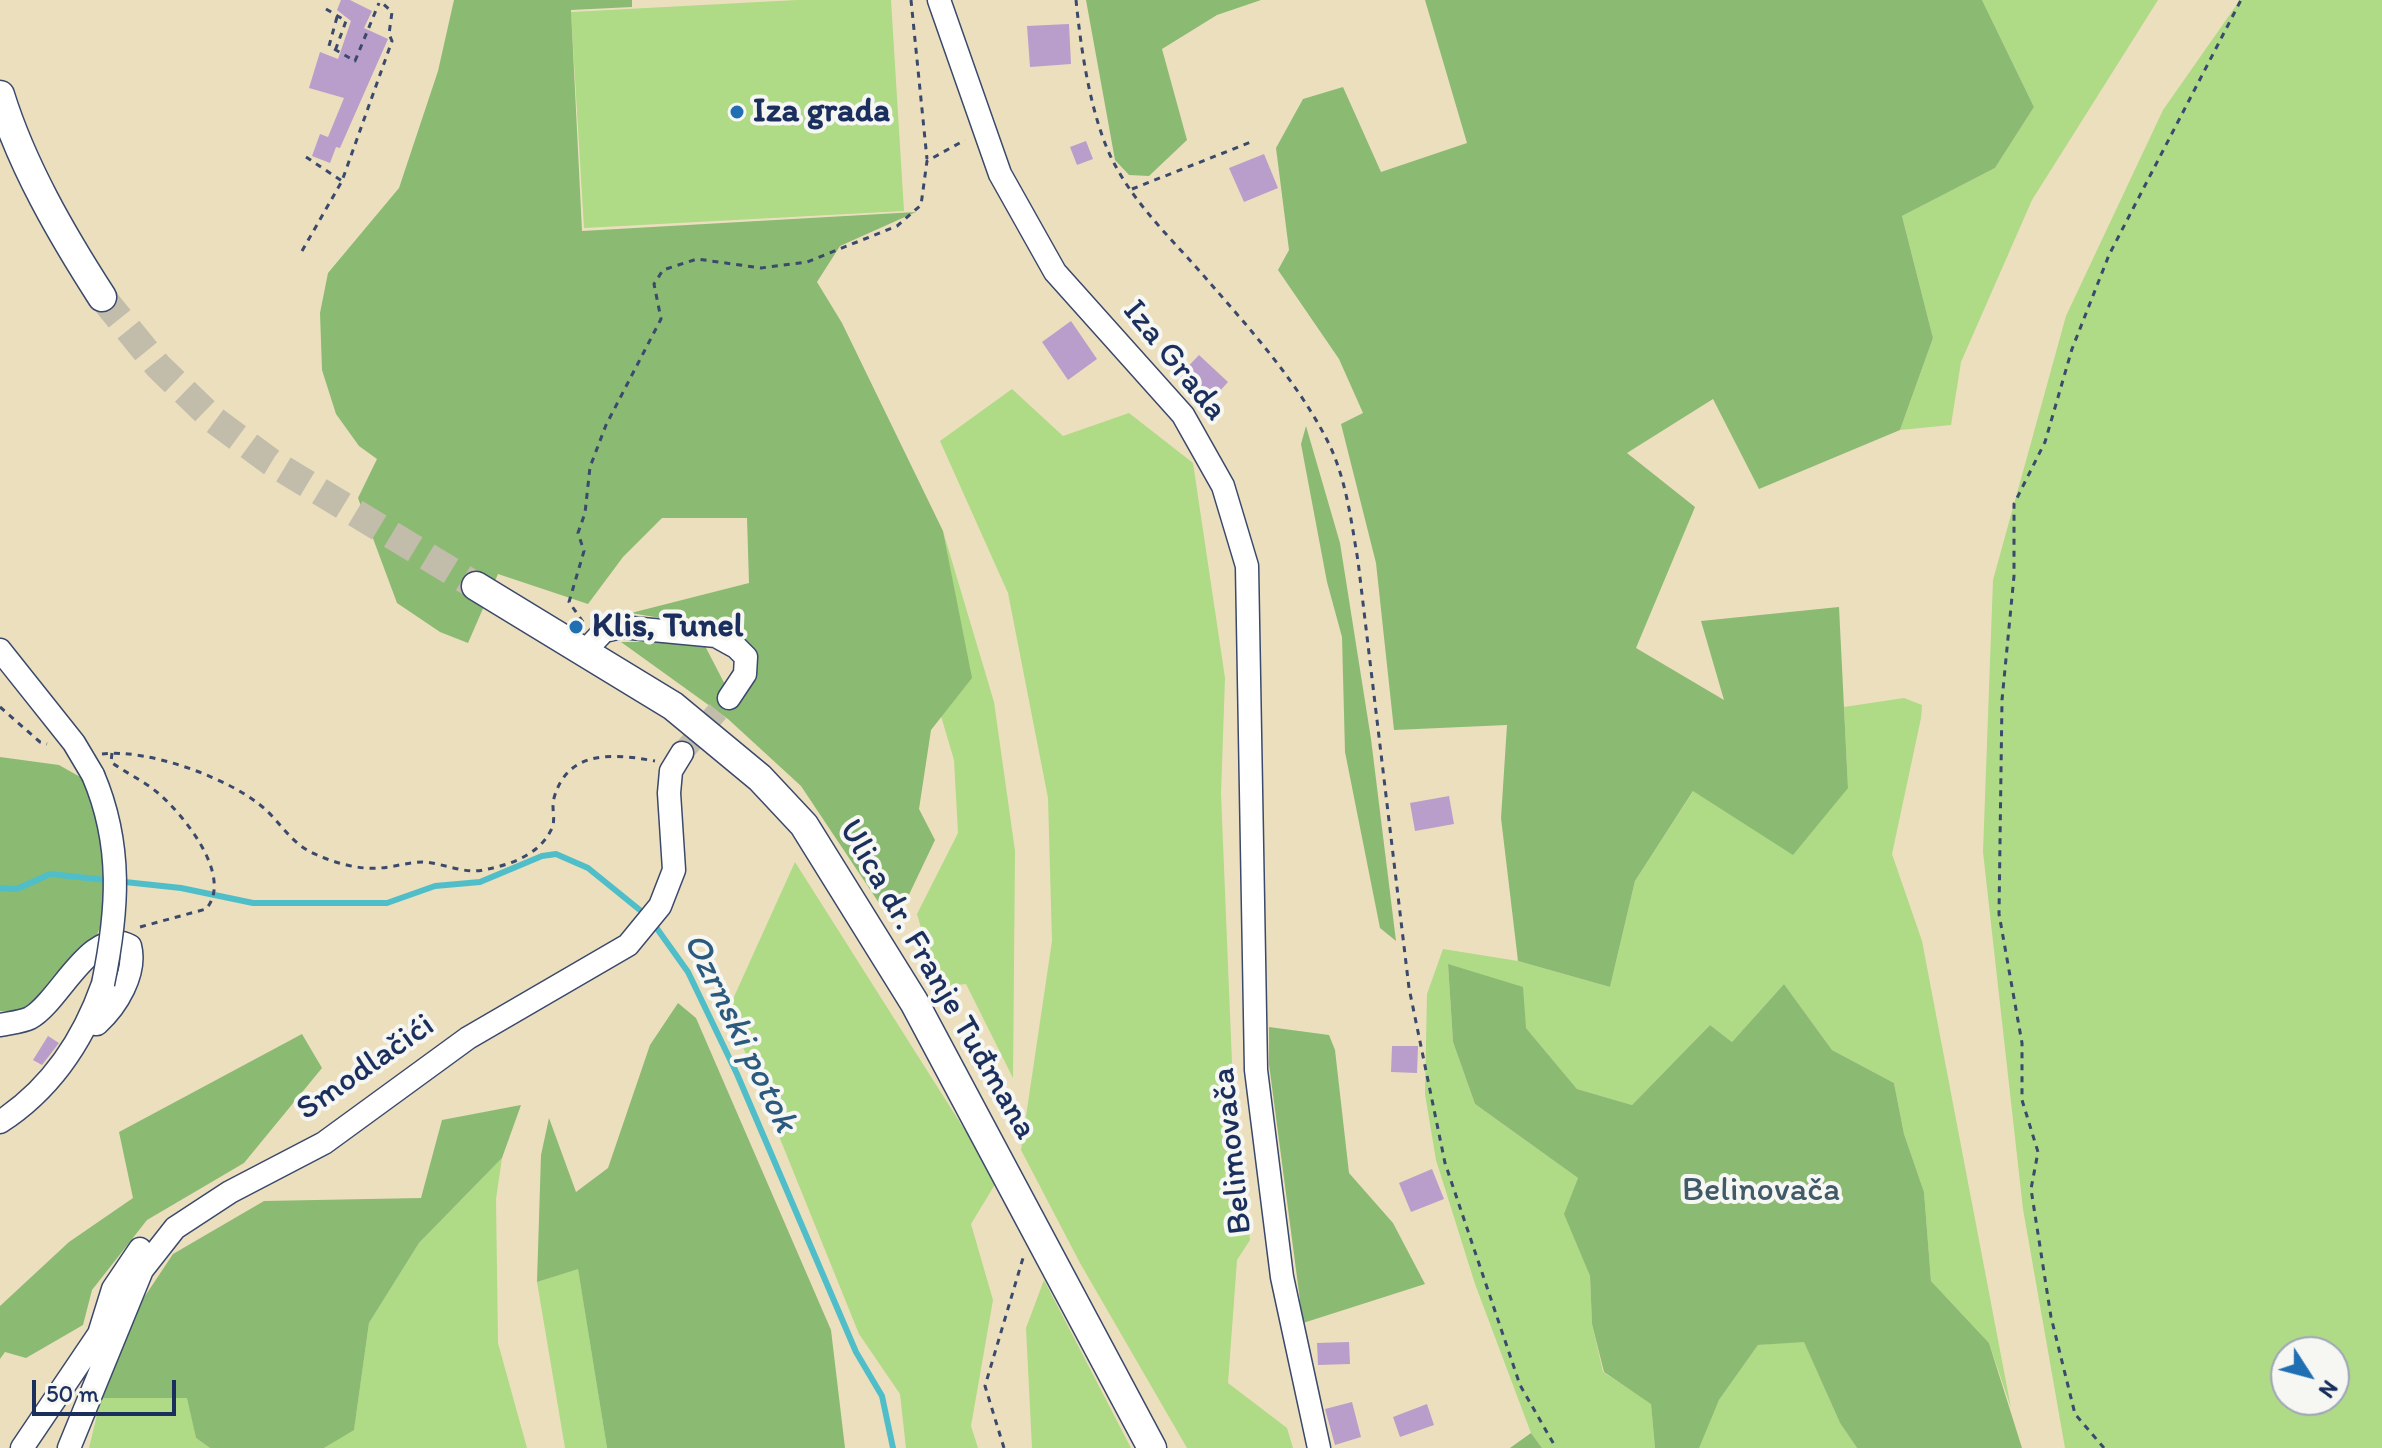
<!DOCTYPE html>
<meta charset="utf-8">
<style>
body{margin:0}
#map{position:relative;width:2382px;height:1448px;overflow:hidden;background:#ecdfbe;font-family:Itim,sans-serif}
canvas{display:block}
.north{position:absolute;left:2270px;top:1336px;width:80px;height:80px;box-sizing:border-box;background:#f6f6f2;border:2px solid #9ea6b7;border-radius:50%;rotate:126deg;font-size:22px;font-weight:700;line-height:32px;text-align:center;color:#1b2f5e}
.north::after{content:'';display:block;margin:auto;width:28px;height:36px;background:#1f6fb2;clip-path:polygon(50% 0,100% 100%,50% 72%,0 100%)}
.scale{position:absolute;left:32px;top:1380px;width:144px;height:36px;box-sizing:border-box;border:4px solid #1b2f5e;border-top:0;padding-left:10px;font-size:24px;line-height:28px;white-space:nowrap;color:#1b2f5e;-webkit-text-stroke:6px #f6f6f2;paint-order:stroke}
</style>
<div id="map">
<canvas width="2382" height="1448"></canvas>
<div class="north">N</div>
<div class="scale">50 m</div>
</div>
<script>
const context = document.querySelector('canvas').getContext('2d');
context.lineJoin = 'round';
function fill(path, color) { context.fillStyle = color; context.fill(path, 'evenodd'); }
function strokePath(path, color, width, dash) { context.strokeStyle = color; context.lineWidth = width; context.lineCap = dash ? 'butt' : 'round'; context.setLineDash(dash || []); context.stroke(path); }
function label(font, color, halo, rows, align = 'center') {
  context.font = font + ' Itim,sans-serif'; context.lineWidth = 8; context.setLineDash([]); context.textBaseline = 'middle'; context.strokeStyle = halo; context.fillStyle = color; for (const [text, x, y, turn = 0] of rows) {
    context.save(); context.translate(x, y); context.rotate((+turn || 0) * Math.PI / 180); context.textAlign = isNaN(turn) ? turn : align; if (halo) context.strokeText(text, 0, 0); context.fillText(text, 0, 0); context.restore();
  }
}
const green = new Path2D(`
 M797,0H891L904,211L584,228L571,12Z
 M1982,0H2158L2032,200L1961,362L1951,425L1900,430L1933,338L1902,216L1995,168L2034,107Z
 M2240,0H2382V1448H2065L2023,1209L1983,852L1993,580L2066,316L2163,110ZM2286,1352H2334V1400H2286Z
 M1012,389L1063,436L1129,413L1193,463L1225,678L1221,794L1232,1063L1250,1240L1237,1260L1228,1383L1287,1428L1293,1448H1187L1080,1263L1021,1150L1052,941L1048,798L1008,593L940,441Z
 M943,531L994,702L1015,851L1013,1078L966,984L938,987L917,914L958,833L954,760L941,716L971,678Z
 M1904,698L1922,705L1921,718L1892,854L1922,941L2011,1408L1989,1343L1931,1281L1924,1192L1904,1134L1894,1083L1832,1050L1784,984L1732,1042L1710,1025L1632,1105L1577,1089L1526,1028L1448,964L1453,1042L1475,1104L1578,1178L1565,1214L1590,1276L1592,1324L1603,1372L1651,1403L1655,1448H1542L1531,1433L1475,1284L1436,1160L1425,1094L1427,994L1443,949L1518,961L1610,987L1635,881L1694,790L1848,788L1844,707Z
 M795,862L997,1181L971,1224L993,1300L971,1426L978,1448H906L900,1394L859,1334L728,1010Z
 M502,1158L496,1199L498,1343L527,1448H324L354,1429L369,1323L419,1243Z
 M578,1268L607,1448H565L537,1282Z
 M1044,1280L1131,1448H1032L1026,1328Z
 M1804,1341L1840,1423L1857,1448H1697L1719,1400L1758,1345Z
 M101,1398H188L196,1438L210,1448H89Z`);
const forest = new Path2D(`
 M454,0H632V7L571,10L582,231L916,212L840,246L817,282L842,323L943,531L972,678L931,730L919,809L935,840L906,901L881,906L801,786L728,719L621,642H703L733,700L749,655L738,631L631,613L749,583L747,518H662L623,557L588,604L498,574L468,643L440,632L397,603L358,498L377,459L359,446L336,414L322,370L320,313L328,273L399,188L438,71Z
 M1086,0H1261L1217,15L1162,49L1187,140L1149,176L1129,175L1115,160Z
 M1425,0H1982L2034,107L1995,168L1902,216L1933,338L1900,430L1759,489L1713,399L1627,453L1695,507L1636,648L1724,700L1701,621L1839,607L1848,788L1793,855L1693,791L1635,881L1610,987L1518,961L1501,818L1507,725L1394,730L1376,563L1341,424L1363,413L1339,359L1278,270L1289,250L1276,148L1303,99L1343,87L1381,172L1467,143Z
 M1306,426L1340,543L1371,739L1396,941L1380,928L1345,752L1342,637L1327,582L1301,444Z
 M0,757L59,765L89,782C103,828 119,896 94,941C89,949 81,957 75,965L67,961C50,986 34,1015 0,1011Z
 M1448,964L1523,987L1526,1028L1577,1089L1632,1105L1710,1025L1732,1042L1784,984L1832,1050L1894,1083L1904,1134L1924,1192L1931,1281L1989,1343L2022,1448H1857L1840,1423L1804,1342L1758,1345L1719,1400L1699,1448H1655L1651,1404L1604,1372L1592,1324L1590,1276L1564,1214L1578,1178L1475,1104L1453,1042Z
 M678,1003L696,1018L831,1330L845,1448H607L578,1269L537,1282L541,1155L549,1118L576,1192L608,1168L650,1045Z
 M1269,1027L1329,1035L1335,1050L1349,1173L1393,1223L1425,1284L1303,1323L1269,1064Z
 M302,1034L322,1068L244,1163L147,1220L92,1290L83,1325L26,1358L5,1352L0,1359V1306L69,1242L133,1198L119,1132Z
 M521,1105L502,1158L419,1243L369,1323L354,1430L324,1448H210L196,1438L187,1398H101L131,1317L173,1254L264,1201L421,1198L442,1120Z
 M1531,1433L1542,1448H1510Z`);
const stream = new Path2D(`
 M0,888L17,889L50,874L181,888L253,903H387L435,886L480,882L542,856L556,854L588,868L646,915
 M653,923L688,972L737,1074L856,1352L882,1396L893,1448`);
const building = new Path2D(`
 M341,0H350L372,11L364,28L388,39L340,148L336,147L330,163L312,156L320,134L328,137L344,98L309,88L320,52L338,59L351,21L337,10Z
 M1069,24L1071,64L1030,67L1027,26Z
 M1086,141L1093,159L1077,165L1070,147Z
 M1264,154L1278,188L1244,202L1229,168Z
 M1071,321L1097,359L1068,380L1042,342Z
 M1199,355L1228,382L1209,403L1179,376Z
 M1449,796L1454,824L1415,831L1410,803Z
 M48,1036L59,1043L42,1065L33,1060Z
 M1392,1046H1418L1417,1073L1391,1072Z
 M1432,1169L1444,1199L1411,1212L1399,1183Z
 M1349,1342L1350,1364L1318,1365L1317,1343Z
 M1352,1402L1361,1437L1335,1445L1325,1409Z
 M1427,1404L1434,1425L1400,1437L1393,1417Z`);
const minorTunnel = new Path2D(`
 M682,753L729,698`);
const majorTunnel = new Path2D(`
 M102,297L158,366L214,420L271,462L476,586`);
const path = new Path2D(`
 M911,0L927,159
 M1076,0C1081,50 1091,121 1115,165C1139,210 1177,244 1210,283C1251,330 1297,382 1326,438C1346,476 1351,520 1358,561L1409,988L1445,1163L1520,1385L1556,1448
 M326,9L346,21L335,51
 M337,17L329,46L355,61L379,3
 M306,157L342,181
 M1132,189L1251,142
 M302,251L342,181L392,41L389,34L392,12L380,1
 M583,622L569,602L584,551L578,533L585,513L590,467L606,425L661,319L654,284L663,270L697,259L761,268L807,262L897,226L921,205L927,161L965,140
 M0,707L40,742L47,744
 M112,753L111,762C126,773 144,781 158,793C184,815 234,877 206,909L140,927
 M102,754C147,748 233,779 266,810C283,826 293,845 315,854C334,863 360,870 380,868C394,867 409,862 423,862C443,863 463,874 483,870C510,865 540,855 552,828C556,819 551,807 554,798C568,748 616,754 655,761
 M1004,1448L985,1386L1023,1258
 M2104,1448L2075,1414L2051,1317L2031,1189L2038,1152L2022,1100V1043L1999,914L2002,700L2014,576V504L2045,442L2072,349L2109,255L2241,0`);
const minor = new Path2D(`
 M939,0L1000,174L1055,272L1183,415L1223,486L1247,566L1256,1070L1282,1277L1319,1448
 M0,650L74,743L93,775
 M585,651L604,631L621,627L716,636L736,647L746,657L745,674L729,698
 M0,1025C9,1023 22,1022 30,1018C60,1002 90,925 130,946C137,973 117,1006 97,1024L89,1023
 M0,1122C51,1089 83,1041 103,984
 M22,1448L99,1334L113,1289L140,1249
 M69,1448L142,1270L175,1228L230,1192L324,1143L468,1038L628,945L660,906L674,870L669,793L671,771L682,753`);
const major = new Path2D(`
 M0,95C22,166 62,235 102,297
 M476,586L673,706L760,778L804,825L914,1002L1152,1448`);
const minorBridge = new Path2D(`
 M93,775C123,845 118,911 103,984`);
const markers = [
 [737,112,8,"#1f6fb2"],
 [576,627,8,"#1f6fb2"]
];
const poiNames = [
 ["Iza grada",753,112],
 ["Klis, Tunel",592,627]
];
const streetNames = [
 ["Iza Grada",1174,361,51],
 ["Ulica dr. Franje Tuđmana",937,980,60],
 ["Smodlačići",366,1068,-35],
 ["Belimovača",1233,1151,-96]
];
const parkNames = [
 ["Belinovača",1761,1191]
];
const waterNames = [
 ["Ozrnski potok",739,1033,64]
];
fill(green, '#afda86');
fill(forest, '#8bba73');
strokePath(stream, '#50bec9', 6);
fill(building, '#b99dca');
strokePath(minorTunnel, '#c2bcab', 22, [22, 11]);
strokePath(majorTunnel, '#c2bcab', 28, [28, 14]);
strokePath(minor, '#3a496c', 25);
strokePath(major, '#3a496c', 31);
strokePath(path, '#3a496c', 3, [6, 6]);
strokePath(minor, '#fff', 22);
strokePath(major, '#fff', 28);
strokePath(minorBridge, '#3a496c', 25, []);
strokePath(minorBridge, '#fff', 22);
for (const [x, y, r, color] of markers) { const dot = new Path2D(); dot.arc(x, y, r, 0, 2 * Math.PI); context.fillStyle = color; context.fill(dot); strokePath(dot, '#f6f6f2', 3); }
label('bold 34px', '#1b2f5e', '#f6f6f2', poiNames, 'left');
label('34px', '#1b2f5e', '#f6f6f2', streetNames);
label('34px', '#405a68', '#f6f6f2', parkNames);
label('italic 36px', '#2b5a7e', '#f6f6f2', waterNames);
</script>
